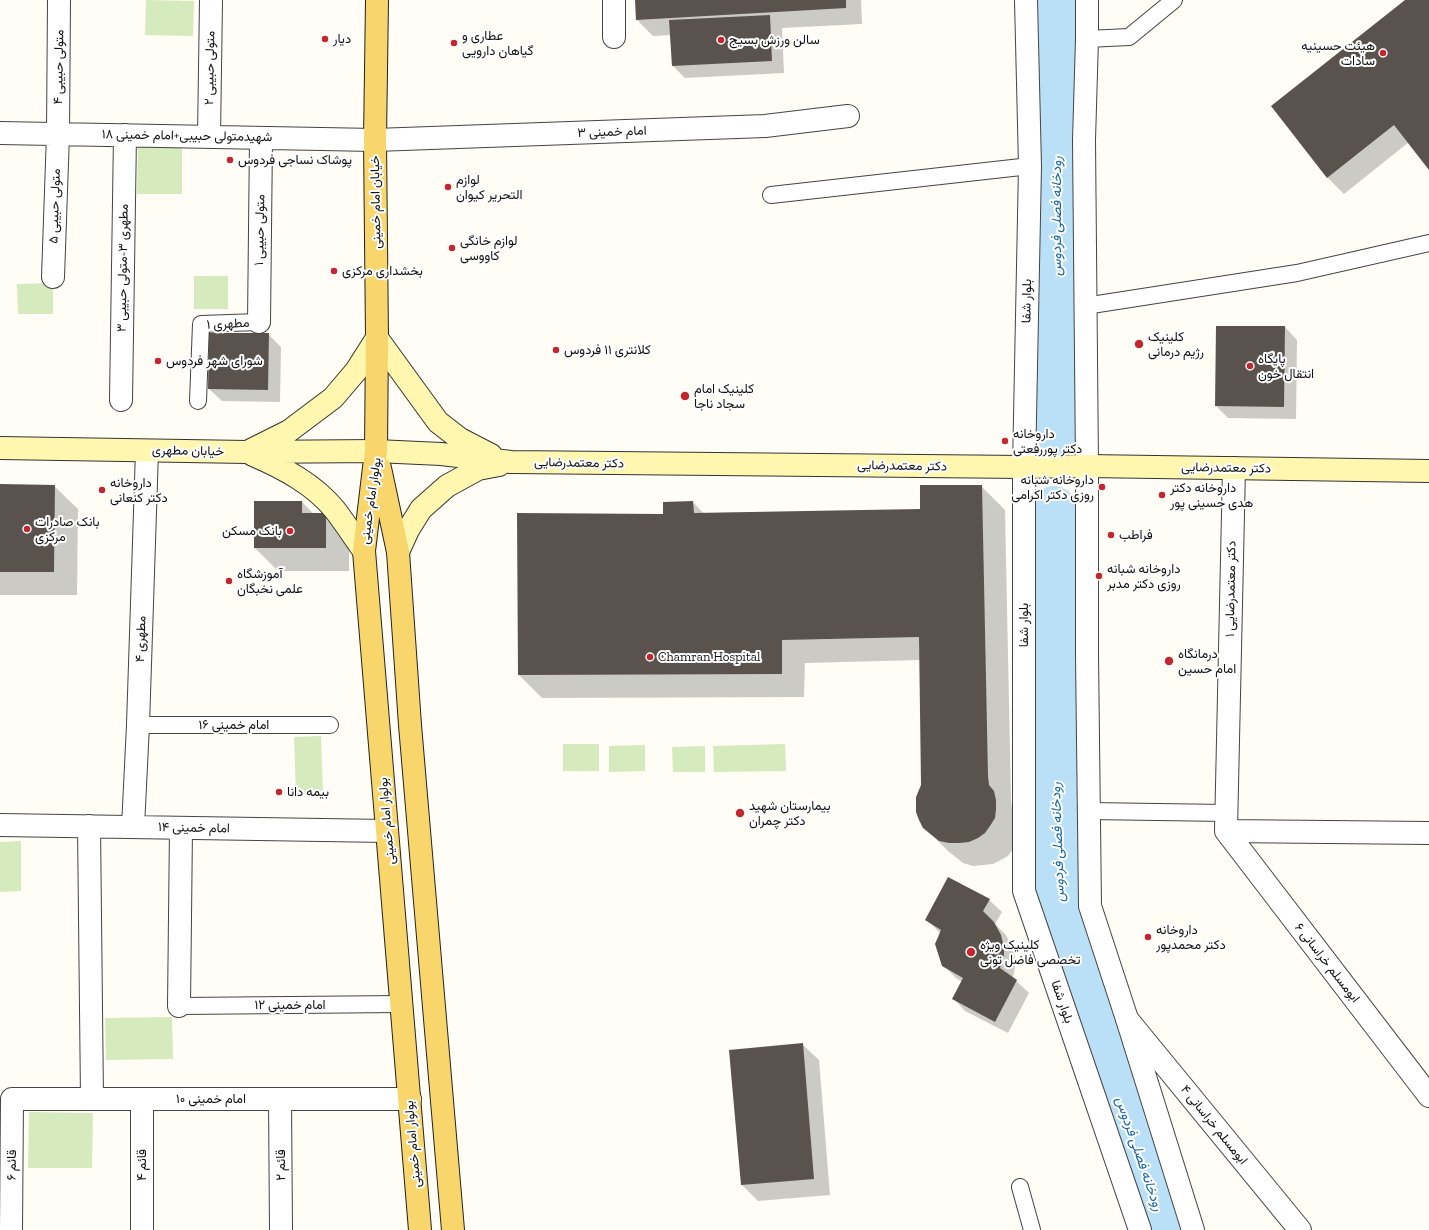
<!DOCTYPE html>
<meta charset="utf-8">
<style>
body{margin:0}
canvas{display:block;background:#fffdf5}
</style>
<canvas width="1429" height="1230"></canvas>
<script>
const context = document.querySelector('canvas').getContext('2d');
context.lineJoin = 'round';
function fill(path, color) { context.fillStyle = color; context.fill(path, 'evenodd'); }
function strokePath(path, color, width, dash) { context.strokeStyle = color; context.lineWidth = width; context.lineCap = dash ? 'butt' : 'round'; context.setLineDash(dash || []); context.stroke(path); }
function label(font, color, halo, rows, align = 'center') {
  context.font = font + ' "Zilla Slab",Vazirmatn,serif'; context.lineWidth = 4; context.setLineDash([]); context.textBaseline = 'middle'; context.strokeStyle = halo; context.fillStyle = color; for (const [text, x, y, turn = 0] of rows) {
    context.save(); context.translate(x, y); context.rotate((+turn || 0) * Math.PI / 180); context.textAlign = isNaN(turn) ? turn : align; if (halo) context.strokeText(text, 0, 0); context.fillText(text, 0, 0); context.restore();
  }
}
const green = new Path2D(`
 M146,0L194,1L193,36L145,35Z
 M138,145H182V194H137Z
 M194,276H228V309H194Z
 M53,283V314H18L17,284Z
 M321,736L323,794L296,795L294,737Z
 M563,744H599V771H563Z
 M785,744L786,771L714,772L713,746Z
 M645,745V771L609,772V746Z
 M705,746V772H673L672,747Z
 M21,841V891L0,892V842Z
 M172,1017L173,1059L106,1060L105,1018Z
 M29,1112L93,1113L92,1168H28Z`);
const shadow = new Path2D(`
 M636,0H861L862,24L782,28L784,73L685,78L673,66L671,35L653,36L637,20Z
 M1407,0H1429V168L1409,142L1344,194L1328,178L1272,106Z
 M1285,327L1297,340L1296,419L1228,418L1216,406Z
 M268,334L281,347L280,402L222,401L209,389Z
 M0,486H54L78,509L77,595H0Z
 M981,486L1005,510L1011,800L1012,809L1016,816L1013,849L1008,856L993,864L973,866L963,863L948,851L924,827L922,785L920,660L805,663L804,697L542,698L519,675L664,515L693,502L704,514L921,510Z
 M302,502L314,514H326L349,537V571H278L255,548Z
 M989,900L1002,912L995,924L1006,935L1013,949L1016,961L1013,978L1029,993L1008,1033L965,1011L953,998L962,982L956,978L943,965L941,934L927,920Z
 M802,1044L819,1060L830,1195L758,1201L742,1185L730,1051Z`);
const river = new Path2D(`
 M1056,431L1058,0
 M1054,509L1055,843L1059,902L1075,965L1165,1230`);
const building = new Path2D(`
 M635,0H846V8L636,20Z
 M1405,0H1429V170L1394,125L1327,178L1271,106Z
 M770,15L772,61L672,66L669,20Z
 M1216,326H1285L1284,407L1215,406Z
 M209,333H269L268,390L208,389Z
 M0,484L55,485L54,572H0Z
 M920,485H982L988,776L989,785L994,791L996,800V809L995,818L990,826L985,833L978,838L969,842L959,843H949L939,841L923,828L919,820L916,812V797L921,785L919,637L782,640V674L518,675L517,513L663,514V502L693,501L694,513L920,509Z
 M254,501H302V513H326V548H254Z
 M948,877L990,899L983,911L994,922L1001,935L1004,948V955L1000,968L1017,980L995,1022L952,999L963,978L942,966L935,944L941,930L925,920Z
 M803,1043L814,1179L741,1185L729,1050Z`);
const service = new Path2D(`
 M1087,39L1129,37L1174,0
 M771,195L1030,166
 M1085,306L1297,273L1429,243
 M198,401L201,324L259,322
 M138,725H330
 M1089,811L1226,813
 M179,1006L401,1004
 M1020,1187L1032,1230`);
const minor = new Path2D(`
 M614,0V37
 M0,133L375,140L765,126L848,116
 M209,137L211,0
 M53,277L58,134L59,0
 M259,322L261,138
 M121,400L125,135
 M0,825L387,831
 M89,826L92,1099
 M133,827L138,725L147,451
 M1226,831L1234,468
 M1226,831L1429,1096
 M1226,831L1429,833
 M179,1006L181,828
 M1127,1019L1300,1230
 M280,1099L281,1230
 M11,1230L12,1099H410
 M142,1230V1099`);
const tertiary = new Path2D(`
 M1026,0L1030,166L1024,467V891L1140,1230
 M1087,0V39L1084,140L1087,466V655L1090,906L1127,1019L1193,1230`);
const secondary = new Path2D(`
 M0,448L247,452L376,451L441,454L511,462L1024,467L1087,466L1429,471
 M251,450L289,431L333,398L356,371L377,338L438,422L460,439L491,455
 M253,455C283,468 314,484 335,510C345,523 354,537 364,551
 M398,552L408,530L421,509L447,486L478,469L499,465`);
const primary = new Path2D(`
 M377,0L375,140L377,338L376,451L364,551L420,1230
 M380,468L398,552L410,725L453,1230`);
const markers = [
 [325,39,4,"#c4262e"],
 [721,40,4,"#c4262e"],
 [454,43,4,"#c4262e"],
 [1383,53,4,"#c4262e"],
 [230,160,4,"#c4262e"],
 [448,187,4,"#c4262e"],
 [452,248,4,"#c4262e"],
 [334,271,4,"#c4262e"],
 [1139,344,5,"#c4262e"],
 [556,350,4,"#c4262e"],
 [158,361,4,"#c4262e"],
 [1250,366,4,"#c4262e"],
 [685,396,5,"#c4262e"],
 [1005,441,4,"#c4262e"],
 [1102,487,4,"#c4262e"],
 [102,490,4,"#c4262e"],
 [1162,495,4,"#c4262e"],
 [27,529,4,"#c4262e"],
 [290,531,4,"#c4262e"],
 [1111,535,4,"#c4262e"],
 [1099,576,4,"#c4262e"],
 [229,581,4,"#c4262e"],
 [650,657,4,"#c4262e"],
 [1169,661,5,"#c4262e"],
 [279,792,4,"#c4262e"],
 [740,813,5,"#c4262e"],
 [1148,937,4,"#c4262e"],
 [971,952,5,"#c4262e"]
];
const poiNames = [
 ["عطاری و",462,36],
 ["گیاهان دارویی",462,51],
 ["دیار",333,39],
 ["سالن ورزش بسیج",729,40],
 ["هيئت حسینیه",1375,46,"right"],
 ["سادات",1375,61,"right"],
 ["پوشاک نساجی فردوس",238,160],
 ["لوازم",456,180],
 ["التحریر کیوان",456,195],
 ["لوازم خانگی",460,241],
 ["کاووسی",460,256],
 ["بخشداری مرکزی",342,271],
 ["کلینیک",1148,337],
 ["رژیم درمانی",1148,352],
 ["کلانتری ۱۱ فردوس",564,350],
 ["پایگاه",1258,359],
 ["انتقال خون",1258,374],
 ["شورای شهر فردوس",166,361],
 ["کلینیک امام",694,389],
 ["سجاد ناجا",694,404],
 ["داروخانه",1013,434],
 ["دکتر پوررفعتی",1013,449],
 ["داروخانه شبانه",1094,480,"right"],
 ["روزی دکتر اکرامی",1094,495,"right"],
 ["داروخانه",110,483],
 ["دکتر کنعانی",110,498],
 ["داروخانه دکتر",1170,488],
 ["هدی حسینی پور",1170,503],
 ["بانک صادرات",35,522],
 ["مرکزی",35,537],
 ["بانک مسکن",282,531,"right"],
 ["فراطب",1119,535],
 ["داروخانه شبانه",1107,569],
 ["روزی دکتر مدبر",1107,584],
 ["آموزشگاه",237,574],
 ["علمی نخبگان",237,589],
 ["درمانگاه",1178,654],
 ["امام حسین",1178,669],
 ["Chamran Hospital",658,657],
 ["بیمه دانا",287,792],
 ["بیمارستان شهید",749,806],
 ["دکتر چمران",749,821],
 ["داروخانه",1156,930],
 ["دکتر محمدپور",1156,945],
 ["کلینیک ویژه",980,945],
 ["تخصصی فاضل تونی",980,960]
];
const streetNames = [
 ["متولی حبیبی ۴",59,67,-89],
 ["متولی حبیبی ۲",210,68,-89],
 ["امام خمینی ۳",612,132,-2],
 ["شهیدمتولی حبیبی+امام خمینی ۱۸",187,136,1],
 ["خیابان امام خمینی",376,202,-91],
 ["متولی حبیبی ۵",55,206,-88],
 ["متولی حبیبی ۱",260,230,-89],
 ["مطهری ۳-متولی حبیبی ۳",123,268,-89],
 ["بلوار شفا",1027,301,-89],
 ["مطهری ۱",228,324,-3],
 ["خیابان مطهری",188,451,1],
 ["دکتر معتمد‌رضایی",579,463,1],
 ["دکتر معتمد‌رضایی",902,466,1],
 ["دکتر معتمد‌رضایی",1226,468,1],
 ["بولوار امام خمینی",371,501,-82],
 ["دکتر معتمدرضایی ۱",1231,589,-89],
 ["بلوار شفا",1024,625,-90],
 ["مطهری ۴",141,639,-88],
 ["امام خمینی ۱۶",234,725],
 ["بولوار امام خمینی",387,821,-95],
 ["امام خمینی ۱۴",194,828,1],
 ["ابومسلم خراسانی ۶",1327,963,52],
 ["بلوار شفا",1062,1002,71],
 ["امام خمینی ۱۲",290,1005],
 ["امام خمینی ۱۰",211,1099],
 ["ابومسلم خراسانی ۴",1214,1125,51],
 ["بولوار امام خمینی",413,1144,-95],
 ["قائم ۶",12,1165,-89],
 ["قائم ۴",142,1165,-90],
 ["قائم ۲",281,1165,-90]
];
const waterNames = [
 ["رودخانه فصلی فردوس",1057,216,-90],
 ["رودخانه فصلی فردوس",1058,842,-92],
 ["رودخانه فصلی فردوس",1139,1154,71]
];
fill(green, '#d5ebbd');
fill(shadow, '#0003');
strokePath(river, '#b9e0f7', 46);
fill(building, '#5a524d');
strokePath(service, '#444', 18);
strokePath(minor, '#444', 24);
strokePath(tertiary, '#444', 24);
strokePath(secondary, '#333', 24);
strokePath(primary, '#222', 24);
strokePath(service, '#fff', 16);
strokePath(minor, '#fff', 22);
strokePath(tertiary, '#fff', 22);
strokePath(secondary, '#fff6b0', 22);
strokePath(primary, '#f9d66b', 22);
for (const [x, y, r, color] of markers) { const dot = new Path2D(); dot.arc(x, y, r, 0, 2 * Math.PI); context.fillStyle = color; context.fill(dot); strokePath(dot, '#fff', 1.5); }
label('13px', '#111', '#fff', poiNames, 'left');
label('13px', '#111', '#fff', streetNames);
label('italic 14px', '#1768a6', '#fff', waterNames);
</script>
